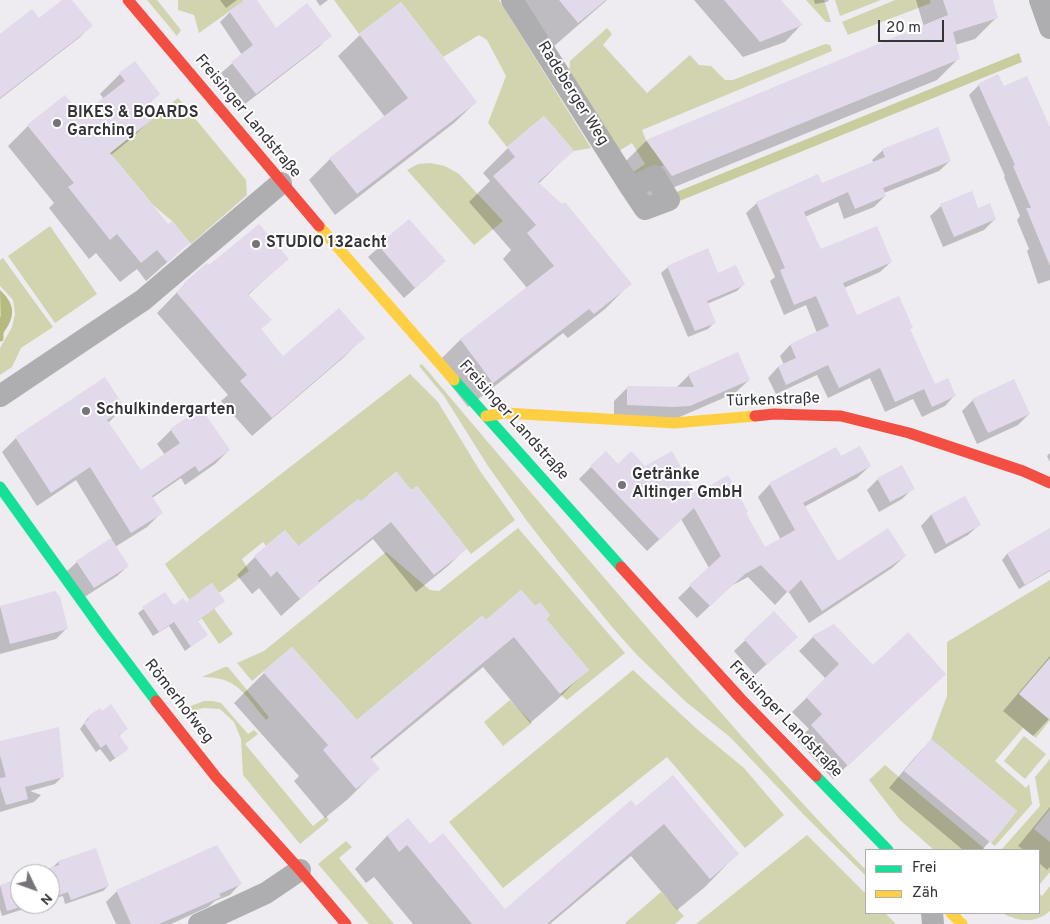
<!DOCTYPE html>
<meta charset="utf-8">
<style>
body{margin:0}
#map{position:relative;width:1050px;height:924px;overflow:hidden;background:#eeebf1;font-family:Overpass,sans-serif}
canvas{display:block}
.legend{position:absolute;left:865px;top:849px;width:175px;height:65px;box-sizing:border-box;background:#fff;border:1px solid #aeadaf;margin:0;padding:6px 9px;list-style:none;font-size:15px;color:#353338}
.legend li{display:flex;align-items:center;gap:10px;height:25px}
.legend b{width:25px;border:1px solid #aeadaf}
.north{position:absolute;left:10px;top:864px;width:50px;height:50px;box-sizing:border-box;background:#fff;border:1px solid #aeadaf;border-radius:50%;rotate:132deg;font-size:14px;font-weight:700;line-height:20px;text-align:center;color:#353338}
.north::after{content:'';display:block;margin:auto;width:18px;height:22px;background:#767379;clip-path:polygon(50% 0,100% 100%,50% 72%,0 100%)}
.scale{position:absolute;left:878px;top:20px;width:66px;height:22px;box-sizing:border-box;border:2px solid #353338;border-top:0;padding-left:6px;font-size:15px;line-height:18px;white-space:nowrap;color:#353338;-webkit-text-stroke:4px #fff;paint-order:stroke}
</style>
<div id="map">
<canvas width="1050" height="924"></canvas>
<ul class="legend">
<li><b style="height:6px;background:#16e098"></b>Frei</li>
<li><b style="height:6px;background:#ffcf43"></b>Zäh</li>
</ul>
<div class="north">N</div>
<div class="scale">20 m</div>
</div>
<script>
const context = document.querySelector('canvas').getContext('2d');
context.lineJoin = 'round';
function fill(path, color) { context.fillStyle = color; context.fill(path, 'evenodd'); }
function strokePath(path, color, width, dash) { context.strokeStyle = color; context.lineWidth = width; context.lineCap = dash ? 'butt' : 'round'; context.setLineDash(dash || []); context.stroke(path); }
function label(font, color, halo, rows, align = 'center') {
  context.font = font + ' Overpass,sans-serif'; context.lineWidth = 4; context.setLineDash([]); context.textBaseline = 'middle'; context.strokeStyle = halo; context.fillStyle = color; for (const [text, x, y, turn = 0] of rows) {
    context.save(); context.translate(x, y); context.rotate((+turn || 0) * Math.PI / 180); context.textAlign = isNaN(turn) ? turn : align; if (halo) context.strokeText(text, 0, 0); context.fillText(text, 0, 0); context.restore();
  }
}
const green = new Path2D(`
 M147,0H157L181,30L177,36Z
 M178,0H243L244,1L199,33L194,15L178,10Z
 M334,0H499L591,148L574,151L544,116L507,147L488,123L506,76L487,40L479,35L443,57L401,2L359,34Z
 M806,0H824L831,22H826Z
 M835,0H881L840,16Z
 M895,0H930L931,3L848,35L842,22Z
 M607,28L612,34L603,45L647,93L690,55L699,65L711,66L725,80H733L825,44L830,45L832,51L642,130L646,140L664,165L640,176L633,172L645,164L632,143L619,151L569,74L570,61Z
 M178,98L246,180L247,195L191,244L172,221L153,205L110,153Z
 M430,163L445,166L459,174L503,221L474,245L407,170L418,164Z
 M50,226L97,294L55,323L8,256Z
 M3,258L53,327L21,348L12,367L0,375V348L12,327L15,314L13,300L0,286V260Z
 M422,364C504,462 587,558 670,654C734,728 798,801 866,870V876L805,816L730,737L686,702L637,655L613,628L558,561L527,521L488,466L444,396L419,366Z
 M410,374L438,402L480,471L515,520L471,554L457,536L447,535L453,531L417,486L411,490L396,472L368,495L364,505L358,499L300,548L285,530L266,546L263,542L242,559L249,571L219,593L212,583L201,591L233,634L219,644L165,564Z
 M518,528L625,653L567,700L560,694L589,670L546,619L550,615L540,603L535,606L521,590L486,620L482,616L357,720L292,647L252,681L237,663L264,651L386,552L430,590L439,591Z
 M1050,580V658L1019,694L1050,720L1036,738L1023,728L995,761L1026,788L1029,784L1032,804L995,846L991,843L1017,811L931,739L947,696V642Z
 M225,667H228L269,717L266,720C244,694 238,677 202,677Z
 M633,670L698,730L744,768L784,815L745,848L667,757L503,888L449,822Z
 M510,700L532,723L503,746L484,722Z
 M204,701H213L221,703L248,734L254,730L258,734L245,744L313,826L326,816L329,820L300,844L243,775L241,739L234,722L220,709L203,708L186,713L191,706Z
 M1024,736L1046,754L1025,779L1004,761Z
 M1050,759V809L1034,829L1050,842V872L1040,884L1039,850H1001L1040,806L1035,777Z
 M885,765L899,777L986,850H934L900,820L869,780Z
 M807,835L866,894V913H885L896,924H696Z
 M346,841L352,847L339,858L394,924H369L318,864Z
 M1050,886V911C1035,924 1019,922 1002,913H1039V893L1042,896Z
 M661,892L684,916L675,924H626L625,923Z`);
const forest = new Path2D(`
 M1019,53L1022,62L677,202L674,193Z`);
const water = new Path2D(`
 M0,290C17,306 15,318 1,336Z`);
const shadow = new Path2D(`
 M64,0H71L91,26L80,37L0,99V36L39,20Z
 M220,0H237L226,8Z
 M247,0H255L276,29L330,35L320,46L245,104L221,73L242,55L220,22L230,12Z
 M316,0H328L320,6Z
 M513,0H607L553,47Z
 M694,0H780L801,25L785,42L743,57Z
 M814,0H829L827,2L815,4Z
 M916,0H992L997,17L975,39L955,45L959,58L937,80L650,197L625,162L646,141L924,27Z
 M360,35L476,102L454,123L335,215L309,180L330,159L385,117L338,56Z
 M120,74L159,94L144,108L152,118L132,138L111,155L168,226L189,243L146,281L137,269L120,282L96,253L89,259L49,208L54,203L8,146L28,126L82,117L104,99L100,94Z
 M979,85L1003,88L1050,147V280L1038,284L1027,251L1029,249L1017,220L1020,216L1004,177L1005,176L969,95Z
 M508,148L572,151L538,184L630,284L605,309L568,338L563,333L468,407L435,365L460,340L527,288L503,259L511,250L469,202L490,181L483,173Z
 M883,150L950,161L939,171L884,193L885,196L874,207L844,219L838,202L805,217L820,251L891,262L880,272L844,288L856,317L909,330L935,385L955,395L945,406L922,417L913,399L885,412L870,378L828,398L817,375L776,394L768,378L778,367L784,365L780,356L790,345L817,333L806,305L784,315L770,281L775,277L746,213L757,203L821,184L874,163L872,160Z
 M941,206L978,210L995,219L984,230L943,247L930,216Z
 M409,221L433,272L404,298L368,257Z
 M287,259L248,295L260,330L283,358L363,338L344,357L252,436L221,401L228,395L157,313L185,284L209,267Z
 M668,267L743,285L737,291L707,304L715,322L708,329L688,337L661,273Z
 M689,375L749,380L735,393L675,419L614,417V401L628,387L676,388Z
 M973,400L1029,414L1018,425L977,444L962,411Z
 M123,408L108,423L140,472L165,455L157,444L171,430L201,409L229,450L215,464L185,485L181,478L152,498L161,513L147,527L115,547L128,566L117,576L83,598L66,572L77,562L112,539L76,480L37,506L2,452L16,438Z
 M1050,453V462L1047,456Z
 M840,458L870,466L857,478L804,507L838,563L905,556L892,568L809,623L788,591L775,605L748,577L731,586L697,618L678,598L709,568L681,519L647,551L579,479L591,467L618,466L645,467L695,495L744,514L765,549L781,540L758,497L770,484Z
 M901,466L913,488L902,499L879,512L867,490L878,479Z
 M411,492L465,549L448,566L416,592L373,539L316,585L281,616L259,588L252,594L237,575L255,557L298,548L360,503Z
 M965,497L979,525L968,535L935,554L921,526L931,515Z
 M1050,530V571L1019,589L1002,560L1007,554Z
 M55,592L67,628L56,639L0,654V607Z
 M165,593L173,606L224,601L197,622L206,635L185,651L169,626L153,636L138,613Z
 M774,613L785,647L755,675L734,651Z
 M544,619L587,670L557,700L530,723L483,667L370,760L378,769L348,799L325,818L294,781L299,776L234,703L264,673L357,722L486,622Z
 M834,625L873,667L930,688L833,779L797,740L809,729L792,712L826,679L799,651L813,637Z
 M1050,656V718L1033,736L1003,711Z
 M88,718L126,729L119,736L128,749L110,762L100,749L96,752L80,729Z
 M931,740L1016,812L982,850H963L889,788L915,757Z
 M0,743L63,776L55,784L30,791L41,795L34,802L0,812Z
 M1050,807V867L1047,870L1039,863V850H1024L1018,846Z
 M636,808L737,854L705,887L677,910L631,856L550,924H413L374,877L366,883L355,869L387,836L408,819L429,846L504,910Z
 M95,850L108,886L103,891L65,904L63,896L50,900V874H37L53,867L58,862Z
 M20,879V904H39L2,916L0,909V886Z
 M240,884L230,895L215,901L208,907L171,924H116L106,902L117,891Z`);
const stream = new Path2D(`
 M0,320V338`);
const building = new Path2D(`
 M62,0H72L93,26L0,98V34L32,9L39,18Z
 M245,0H257L276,28L307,3L332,36L256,94L231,62L253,45L229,11Z
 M559,0H606L578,23Z
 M724,0H781L803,25L760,42Z
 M943,0H993L998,18L953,32L960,59L672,176L646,140L948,15Z
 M401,2L477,102L357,194L329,158L408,98L359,34Z
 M135,61L160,94L145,106L154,118L110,153L168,224L172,221L190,243L167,262L157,250L141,263L117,234L110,240L68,187L74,183L27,125L65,95L82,115L125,81L119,73Z
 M998,74L1004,86L1027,76L1050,127V266L1026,208H1031L1013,166L1015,165L978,84Z
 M544,116L574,151L538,182L562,204L565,202L632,284L594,314L589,309L493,383L460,339L554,266L527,233L536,225L493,176L515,157L507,147Z
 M938,127L951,161L883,188L886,196L855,209L848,192L804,212L821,249L877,226L892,262L843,283L857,315L899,296L913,328L910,329L935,384L948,378L956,396L932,407L924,389L895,402L880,368L839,388L828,365L786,385L778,366L796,358L790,344L829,326L816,296L794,305L780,270L785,268L756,202L818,174L822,183L885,157L882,149Z
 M972,191L978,208L990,203L996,219L954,237L940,204Z
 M409,219L446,261L415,288L378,245Z
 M259,224L289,259L248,294L272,320L261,329L283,356L339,308L365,338L272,418L240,381L247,375L176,292L185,285L184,283L207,263L209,265Z
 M708,248L718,273L736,265L745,285L707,301L716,323L695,331L667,266Z
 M738,352L750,380L690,406L674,407L627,405V386L694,387L688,374Z
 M105,377L125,408L107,420L141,470L180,443L170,429L201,408L230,450L199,472L195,466L152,496L163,513L131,533L90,467L51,493L15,437Z
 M1014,379L1030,414L988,433L972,399Z
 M860,446L871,466L803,503L838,561L888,528L906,556L822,611L801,580L788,593L761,565L745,574L710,606L689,585L721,556L694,508L660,540L590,466L606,451L618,464L631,451L645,466L672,451L696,494L728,475L748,512L746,513L765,547L795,530L769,483L836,447L841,456Z
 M902,465L915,489L890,502L877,478Z
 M397,472L411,490L417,486L467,549L434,575L391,522L318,581L320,583L300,599L277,571L271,577L254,556L285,530L298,546L358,499L361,501Z
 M965,496L981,525L946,544L931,514Z
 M1050,528V570L1025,585L1007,553Z
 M111,538L129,566L94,588L76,561Z
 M212,583L225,601L198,621L208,635L191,647L174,622L159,632L142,607L165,592L174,605L183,598L186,602Z
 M521,590L535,606L540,602L550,615L546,619L589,670L560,694L514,637L370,757L380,769L356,789L323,750L328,745L263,672L292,647L357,720L483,616L486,620Z
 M55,591L60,597L68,629L10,644L0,606Z
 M774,611L798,637L767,665L744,639Z
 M834,624L873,665L908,632L946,674L848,766L811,725L822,714L806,697L839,664L812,636Z
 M1050,658V720L1019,694Z
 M111,704L128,729L119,735L129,749L115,758L106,744L101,748L84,723L89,719L87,717L100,708L102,711Z
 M59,727L64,777L25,787L28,799L6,805L0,786V778L6,777L0,755V741Z
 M931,739L1017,811L991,843L904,771Z
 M673,775L739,854L710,879L664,824L547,924H472L407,845L399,852L387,835L408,818L430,844L443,833L505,909L631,800L636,806Z
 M217,845L242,884L219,894L221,897L159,924H131L116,890Z
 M96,848L109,886L71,900L68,892L50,898V874H33L59,865L58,861Z
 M20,878V904H30L7,911L0,885Z`);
const street = new Path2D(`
 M512,0L631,188L645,209L669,200L655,176L631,188
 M1040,0L1050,28
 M0,396L143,300L281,183
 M932,913L933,924
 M199,924L266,893L300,870`);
const fast = new Path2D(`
 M454,380L621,567
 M0,487L104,632L156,701
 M816,776L888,850`);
const slow = new Path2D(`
 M319,226L454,380
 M486,416L505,413L674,423L755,416
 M951,913L962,924`);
const jam = new Path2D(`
 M128,0L319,226
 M755,416L774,414L841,416L909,433L1023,471L1050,483
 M621,567L741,699L816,776
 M156,701L216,777L300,870L346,924`);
const markers = [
 [57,123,5,"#767379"],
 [256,244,5,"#767379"],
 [86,411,5,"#767379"],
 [622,485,5,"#767379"]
];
const streetNames = [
 ["Radeberger Weg",572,94,58],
 ["Freisinger Landstraße",247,117,50],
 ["Türkenstraße",773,401,-2],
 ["Freisinger Landstraße",513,421,48],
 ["Römerhofweg",178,702,52],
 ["Freisinger Landstraße",785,720,46]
];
const poiNames = [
 ["BIKES & BOARDS",67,114],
 ["Garching",67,132],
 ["STUDIO 132acht",266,244],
 ["Schulkindergarten",96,411],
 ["Getränke",632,476],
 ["Altinger GmbH",632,494]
];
fill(green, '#d2d4b0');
fill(forest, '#c9cc9d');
fill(water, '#b6ba7e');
fill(shadow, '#0003');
strokePath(stream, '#b6ba7e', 7);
fill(building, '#e2d9ea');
strokePath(street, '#aeadaf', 22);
strokePath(fast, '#16e098', 11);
strokePath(slow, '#ffcf43', 11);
strokePath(jam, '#f24e42', 11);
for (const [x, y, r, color] of markers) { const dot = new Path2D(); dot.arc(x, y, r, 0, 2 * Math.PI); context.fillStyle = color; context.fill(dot); strokePath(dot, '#fff', 2); }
label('16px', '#353338', '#fff', streetNames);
label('bold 16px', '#353338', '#fff', poiNames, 'left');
</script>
